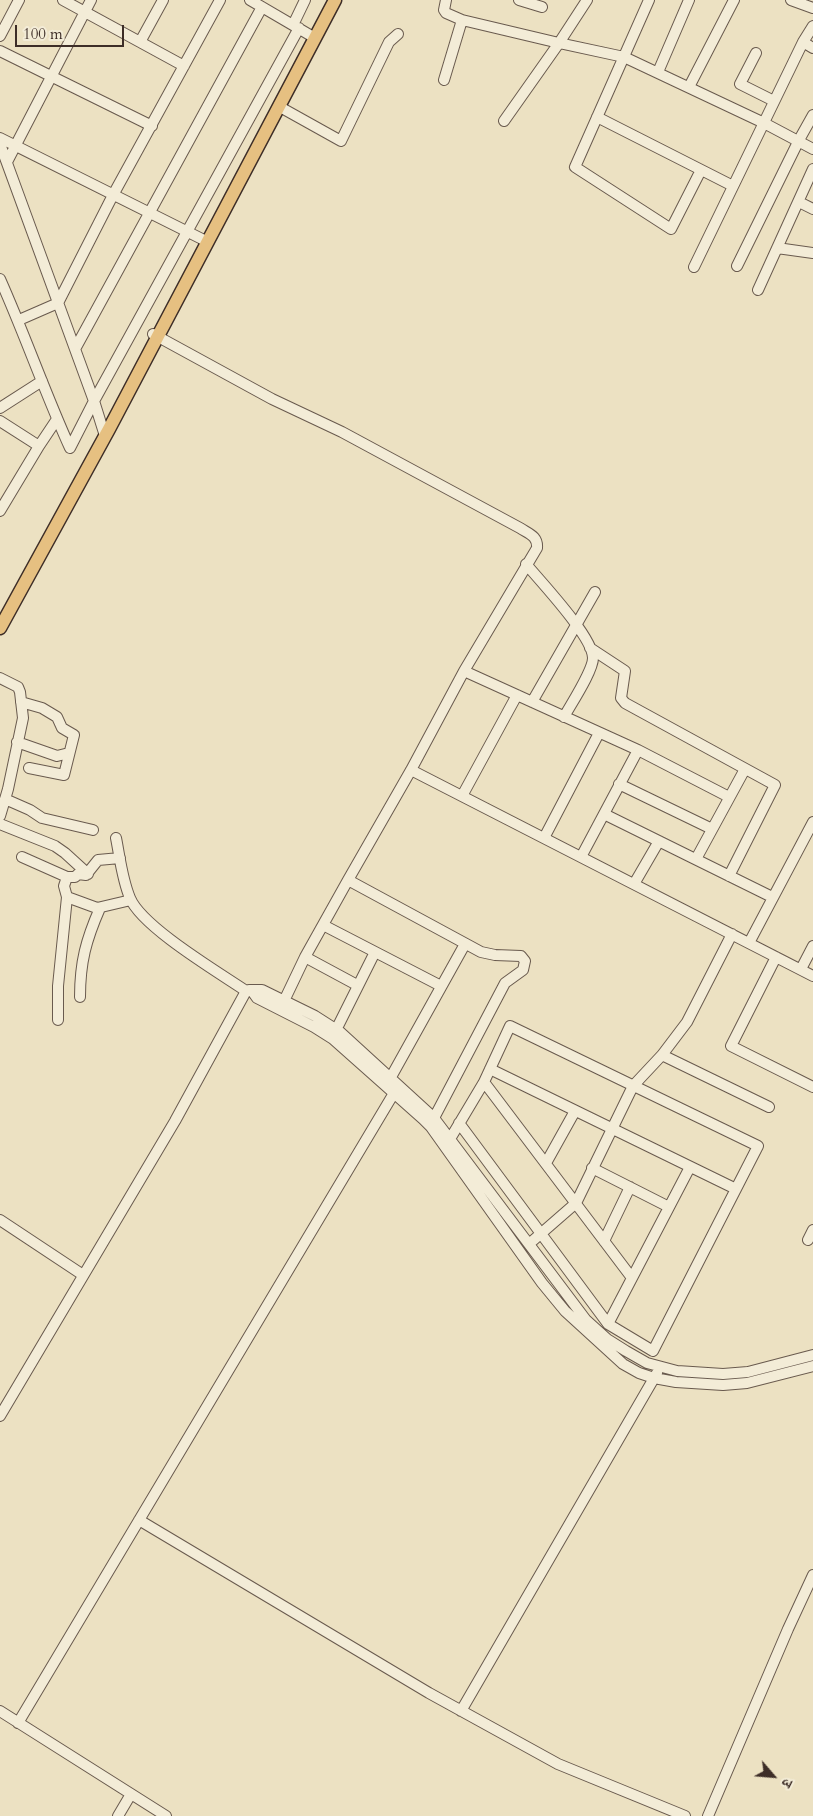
<!DOCTYPE html>
<meta charset="utf-8">
<style>
body{margin:0}
#map{position:relative;width:813px;height:1816px;overflow:hidden;background:#ece1c2;font-family:Cardo,"Noto Serif Devanagari",serif}
canvas{display:block}
.north{position:absolute;left:748px;top:1751px;width:50px;height:50px;-webkit-text-stroke:4px #f3ecd7;paint-order:stroke;rotate:117deg;font-size:14px;font-weight:700;line-height:20px;text-align:center;color:#3d2d27}
.north::after{content:'';display:block;margin:auto;width:18px;height:22px;background:#3d2d27;clip-path:polygon(50% 0,100% 100%,50% 72%,0 100%)}
.scale{position:absolute;left:15px;top:25px;width:109px;height:22px;box-sizing:border-box;border:2px solid #3d2d27;border-top:0;padding-left:6px;font-size:15px;line-height:18px;white-space:nowrap;color:#3d2d27;-webkit-text-stroke:4px #f3ecd7;paint-order:stroke}
</style>
<div id="map">
<canvas width="813" height="1816"></canvas>
<div class="north">उ</div>
<div class="scale">100 m</div>
</div>
<script>
const context = document.querySelector('canvas').getContext('2d');
context.lineJoin = 'round';
function strokePath(path, color, width, dash) { context.strokeStyle = color; context.lineWidth = width; context.lineCap = dash ? 'butt' : 'round'; context.setLineDash(dash || []); context.stroke(path); }
const minor = new Path2D(`
 M63,0L184,66
 M250,0L315,38
 M446,0L444,10L446,13L462,20L559,43L624,57L764,123L813,149
 M519,0L542,7
 M649,0L575,167L671,229L701,170
 M791,0L813,8
 M293,25L305,0
 M0,36L19,0
 M140,42L163,0
 M803,42L813,48
 M0,51L152,126
 M756,53L740,84L774,101
 M658,72L689,0
 M444,80L462,20
 M689,87L734,0
 M280,107L341,141L389,42L398,34
 M597,117L733,186
 M504,121L559,43L587,0
 M0,138L204,240
 M0,144L94,401L105,436
 M7,162L91,0
 M799,202L813,209
 M777,248L813,253
 M737,266L799,140L813,115
 M694,267L803,42L813,26
 M0,279C25,335 45,393 70,448
 M758,290L813,169
 M19,320L58,303L113,195L220,0
 M153,334L272,399L342,432L520,528C529,534 538,536 537,548L464,671L411,770L348,880L305,957L284,1001
 M75,349L262,7
 M0,408L42,381
 M0,421L39,446L0,511
 M39,446L57,419
 M70,448L94,401L299,28
 M526,564C541,582 593,637 593,658C593,671 571,704 564,717
 M590,648L625,671L621,698L625,703L775,785L729,876
 M464,671L638,750L729,797
 M0,678L18,687L20,692L23,718L8,789L0,816
 M21,702L42,708L57,717L62,728L74,735L64,775L29,768
 M532,702L595,592
 M17,742L57,756L69,753
 M411,770L813,976
 M619,784L712,829
 M462,796L517,695
 M5,799L30,810L42,818L93,830
 M604,814L772,897
 M0,824L55,846L65,853L88,874
 M116,838C120,858 122,879 130,898C142,927 218,972 246,991
 M544,838L599,733
 M22,857L67,877L64,886L67,897L58,986V1020
 M581,857L638,750
 M696,859L745,769
 M67,877H75L78,874L86,875L98,860L120,858
 M348,880L481,952L495,955L521,956L525,961L523,970L505,983L434,1118
 M634,884L659,841
 M67,897L97,908L131,900
 M323,925L441,986
 M749,943L813,822
 M305,957L357,985
 M776,957L731,1046L813,1087
 M801,969L813,946
 M252,991L257,998L314,1027L333,1039L423,1119L431,1127L542,1283L565,1311L623,1364L639,1373L654,1378L676,1382L723,1385L747,1383L813,1366
 M80,997C80,962 86,940 100,908
 M336,1030L375,952
 M662,1055L769,1107
 M490,1069L736,1189
 M391,1077L465,944
 M484,1082L632,1278
 M450,1139L484,1082L510,1026L758,1146L653,1351L608,1324L459,1123
 M546,1163L575,1111
 M592,1168L669,1207
 M0,1220L83,1275
 M808,1240L813,1230
 M604,1241L630,1187
 M529,1244L576,1203L633,1086L662,1055L687,1022L732,934
 M608,1324L690,1167
 M0,1416L175,1121L245,993L249,990H262L315,1016L340,1032L434,1118L586,1320L607,1339L626,1351L647,1363L677,1371L723,1374L748,1372L813,1355
 M139,1520L429,1693L558,1764L685,1816
 M0,1711L166,1816
 M461,1711L657,1373
 M18,1723L394,1093
 M118,1816L131,1794
 M708,1816L788,1629L813,1575`);
const major = new Path2D(`
 M0,628L109,429L335,0`);
strokePath(minor, '#695a4e', 12);
strokePath(major, '#3d2d27', 15);
strokePath(minor, '#f3ecd7', 10);
strokePath(major, '#e6c081', 12);
</script>
